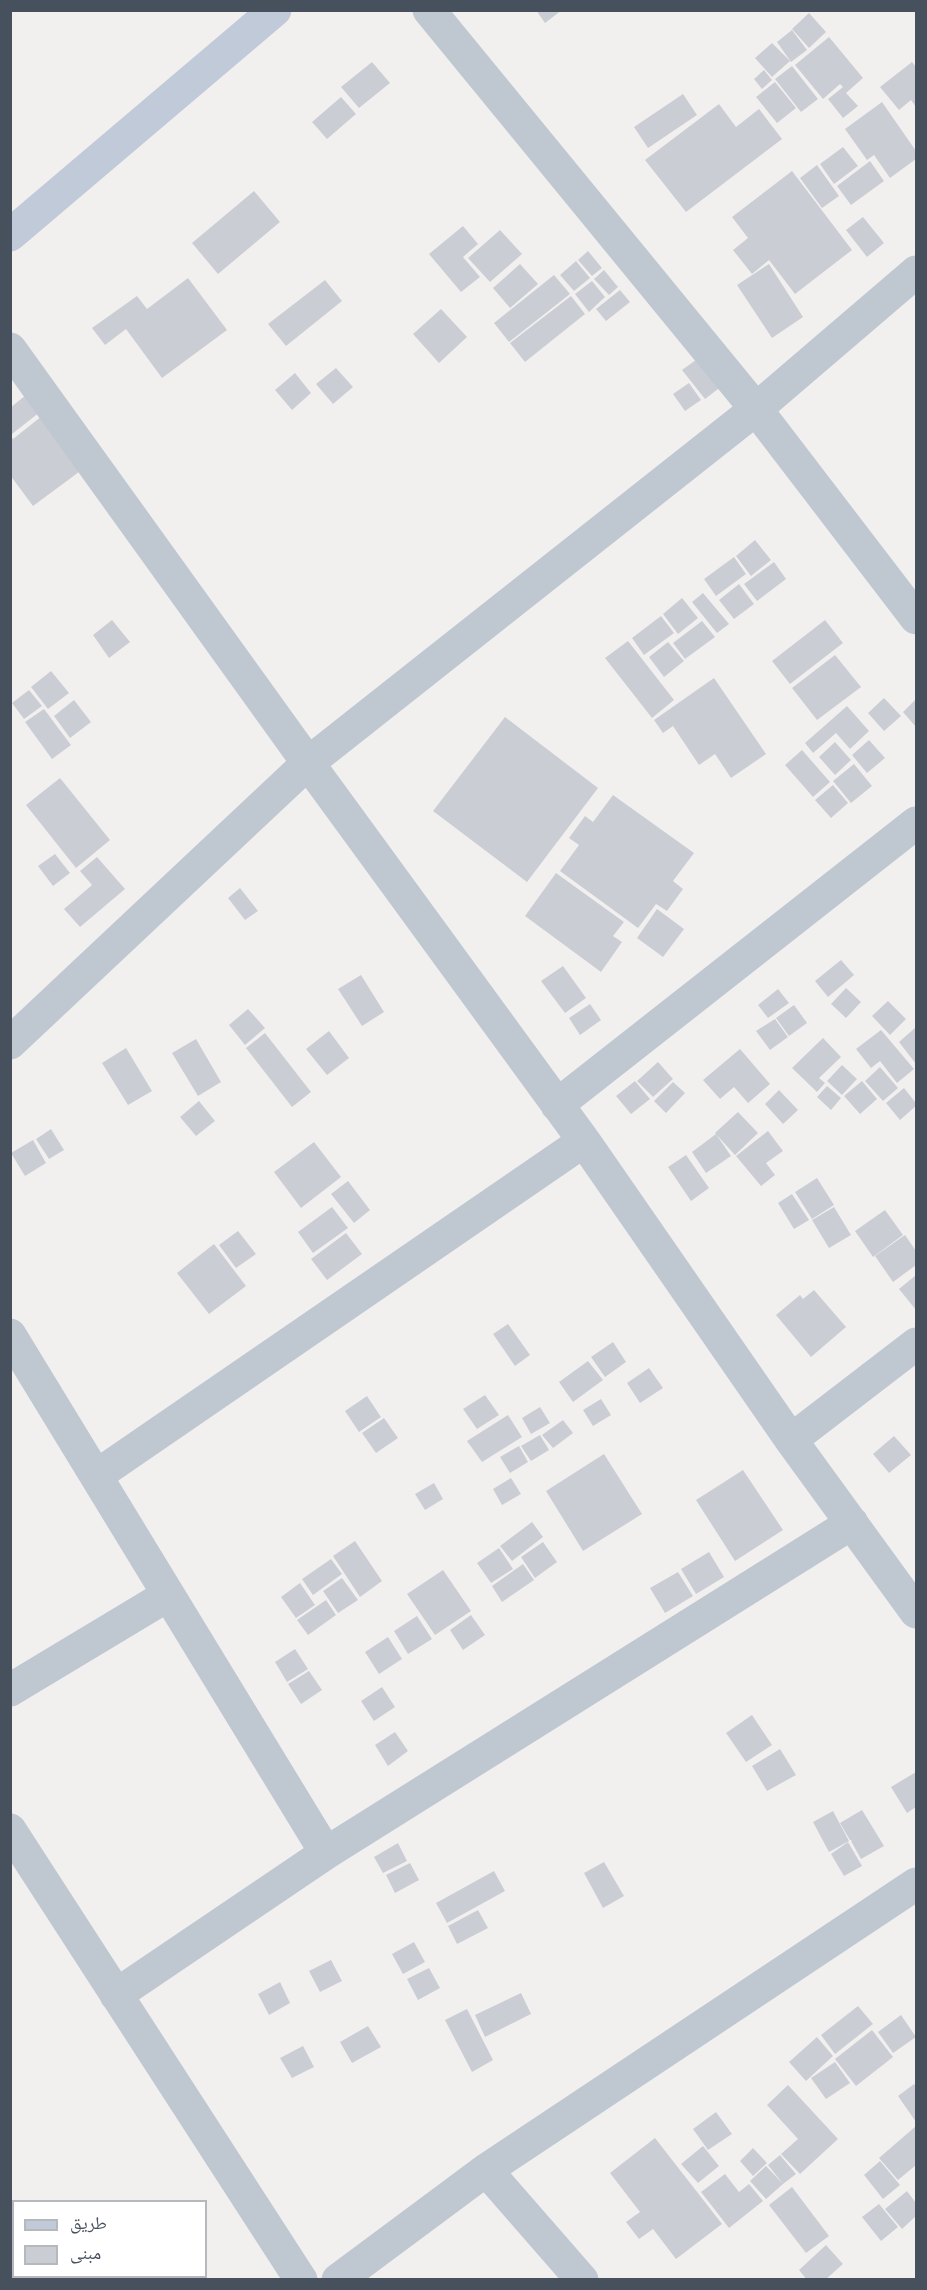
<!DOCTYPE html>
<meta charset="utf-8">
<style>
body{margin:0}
#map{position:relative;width:927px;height:2290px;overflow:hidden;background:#f2efef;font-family:"Golos Text","Noto Naskh Arabic",sans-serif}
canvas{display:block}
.frame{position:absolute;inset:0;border:12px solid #47505d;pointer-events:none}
.legend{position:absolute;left:12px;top:2200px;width:195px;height:78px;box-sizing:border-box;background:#fff;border:2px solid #b5b9be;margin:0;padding:8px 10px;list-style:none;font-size:18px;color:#47505d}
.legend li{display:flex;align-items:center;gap:12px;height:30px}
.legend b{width:30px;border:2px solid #b5b9be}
</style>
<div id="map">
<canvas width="927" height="2290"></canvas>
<div class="frame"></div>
<ul class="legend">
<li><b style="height:8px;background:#c1cad8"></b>طريق</li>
<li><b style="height:16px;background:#cbcdd5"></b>مبنى</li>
</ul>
</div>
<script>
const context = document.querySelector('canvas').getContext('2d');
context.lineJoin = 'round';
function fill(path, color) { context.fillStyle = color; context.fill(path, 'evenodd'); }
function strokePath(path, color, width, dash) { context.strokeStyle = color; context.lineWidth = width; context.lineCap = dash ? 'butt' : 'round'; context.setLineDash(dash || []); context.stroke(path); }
const building = new Path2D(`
 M536,10H562L545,23Z
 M809,13L826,32L809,48L792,29Z
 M792,30L807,50L791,62L777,42Z
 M829,37L863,78L846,93L858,106L843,118L828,99L843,87L840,84L823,99L795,65Z
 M772,43L790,61L772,77L755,58Z
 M372,62L390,83L359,108L341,87Z
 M912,62L916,67V107L911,100L899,110L880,87Z
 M792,66L818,99L801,112L775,79Z
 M764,70L772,80L762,89L754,79Z
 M775,82L796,108L777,123L756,97Z
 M683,94L697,115L648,148L634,127Z
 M341,97L356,114L327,139L312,122Z
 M882,102L916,151V159L890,178L874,155L867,160L845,129Z
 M719,104L736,127L759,109L782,139L686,212L645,160Z
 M843,147L858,166L834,184L820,164Z
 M870,161L884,181L851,205L837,186Z
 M817,165L839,196L822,208L800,178Z
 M792,171L852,250L795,294L769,260L752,274L733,250L748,238L732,217Z
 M254,191L280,222L218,274L192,243Z
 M863,217L884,243L867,257L846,230Z
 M463,226L478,244L463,257L480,277L461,292L429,254Z
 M500,230L522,254L490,282L468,258Z
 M588,251L602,268L592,276L578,260Z
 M576,261L590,278L574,291L560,275Z
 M520,264L538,284L510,308L493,288Z
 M769,264L803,317L772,338L737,285Z
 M604,270L618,287L609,295L594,279Z
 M554,275L570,294L509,342L494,323Z
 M188,278L227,330L162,378L126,329L105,345L92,328L137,296L147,309Z
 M325,280L342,301L286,346L268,324Z
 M592,281L605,297L589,312L575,294Z
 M620,290L630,302L606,321L596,309Z
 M571,296L585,314L525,362L510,343Z
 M441,309L467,337L439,363L413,334Z
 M700,357L722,386L705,399L682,370Z
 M336,368L353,387L333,404L316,384Z
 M295,373L311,393L292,410L275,390Z
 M689,383L701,400L685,411L673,394Z
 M26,395L40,412L12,434L10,408Z
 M42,416L83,469L33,506L10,475V436L13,439Z
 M755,540L771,560L751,576L736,556Z
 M734,557L746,574L716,596L704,579Z
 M774,562L786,579L757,601L744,584Z
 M739,584L754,604L734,619L719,600Z
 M703,593L729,624L717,633L692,602Z
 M682,598L698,618L678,634L663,614Z
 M661,616L674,633L644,655L632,638Z
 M112,620L130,642L109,658L93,635Z
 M825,620L843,643L790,684L772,661Z
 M702,621L715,637L685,659L673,643Z
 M628,641L674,700L652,718L605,658Z
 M668,642L684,661L664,677L649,657Z
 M835,655L861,687L817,720L792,688Z
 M51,671L69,693L48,709L31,687Z
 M714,678L766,754L731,778L715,754L699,765L673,726L663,733L654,720Z
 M29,690L42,706L24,719L12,703Z
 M884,698L901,716L884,731L868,713Z
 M916,699V727L903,712Z
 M74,700L91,722L70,738L54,716Z
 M847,706L869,731L850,749L836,733L813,753L805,743Z
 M44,709L71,745L52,759L25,722Z
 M505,717L598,788L527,882L433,811Z
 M869,740L885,758L867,773L852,755Z
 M835,742L851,760L835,775L819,757Z
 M802,750L830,782L813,797L785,765Z
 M854,764L872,786L851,803L833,781Z
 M60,778L110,840L76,868L26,805Z
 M833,785L848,803L831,818L815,800Z
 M613,795L694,853L673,881L683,889L667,911L656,904L638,928L560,871L579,845L569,838L585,816L593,822Z
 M55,854L70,873L53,886L38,866Z
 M97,857L125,889L80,927L64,909L92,885L80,871Z
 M556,873L624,922L613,936L622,942L601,972L525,916Z
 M240,888L258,911L245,920L228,898Z
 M657,909L684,929L663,957L637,938Z
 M841,960L854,975L828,997L815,981Z
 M563,966L586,998L565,1013L541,981Z
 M361,975L384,1012L362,1026L338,989Z
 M846,988L861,1002L846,1018L831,1004Z
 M778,989L789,1003L768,1018L758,1005Z
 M888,1001L906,1019L890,1035L872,1016Z
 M590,1004L601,1020L580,1035L569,1018Z
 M794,1005L807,1023L789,1036L776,1018Z
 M248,1009L265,1028L245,1045L229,1025Z
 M775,1019L788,1037L770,1050L756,1031Z
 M916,1027V1064L899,1042Z
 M881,1030L914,1069L897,1083L880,1061L871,1068L856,1049Z
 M329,1031L349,1058L327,1075L306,1049Z
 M265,1033L311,1092L292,1107L246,1048Z
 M823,1038L841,1057L819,1078L825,1083L817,1092L792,1068Z
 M196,1039L221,1082L198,1096L172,1053Z
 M126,1048L152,1091L128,1105L102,1063Z
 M740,1049L770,1084L748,1103L734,1087L720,1099L703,1080Z
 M658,1062L673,1079L653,1097L637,1081Z
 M842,1065L857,1079L842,1095L827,1081Z
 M880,1067L898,1088L883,1101L865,1081Z
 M635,1081L650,1099L631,1114L616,1096Z
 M862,1081L877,1099L860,1114L844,1096Z
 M673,1082L685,1093L666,1113L654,1101Z
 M827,1086L841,1098L831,1110L817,1097Z
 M904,1088L916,1103V1106L900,1120L886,1103Z
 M779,1090L798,1110L783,1124L765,1104Z
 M199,1101L215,1121L196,1136L180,1117Z
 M738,1112L758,1133L735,1155L715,1133Z
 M51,1129L64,1150L49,1159L36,1139Z
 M768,1131L783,1151L766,1163L775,1175L761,1186L736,1156Z
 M716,1134L731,1156L706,1173L692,1152Z
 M33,1140L46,1163L25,1176L11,1153Z
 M314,1142L341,1177L301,1208L274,1172Z
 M686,1155L709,1188L691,1201L668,1167Z
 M817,1178L834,1205L812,1219L795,1192Z
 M348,1181L370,1210L354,1223L331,1194Z
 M792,1194L809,1220L794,1229L778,1203Z
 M332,1207L348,1228L313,1253L298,1232Z
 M834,1207L851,1235L829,1248L812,1220Z
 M885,1210L903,1235L873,1257L855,1231Z
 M238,1231L256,1254L236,1268L219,1245Z
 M346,1233L362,1254L327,1280L311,1259Z
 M905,1235L916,1251V1265L893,1282L875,1256Z
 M214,1244L246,1286L209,1314L177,1273Z
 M916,1275V1310L899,1289Z
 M814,1290L846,1327L811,1357L776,1315L800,1295L803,1299Z
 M508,1324L530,1355L515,1366L493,1334Z
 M613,1342L626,1362L605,1377L591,1357Z
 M588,1361L603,1380L573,1402L559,1382Z
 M649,1368L663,1388L640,1403L627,1383Z
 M485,1395L499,1415L477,1429L463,1409Z
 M367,1396L381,1417L359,1432L345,1411Z
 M601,1399L611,1415L593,1426L583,1410Z
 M540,1407L550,1423L531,1434L522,1418Z
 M508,1415L522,1437L482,1462L467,1441Z
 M384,1418L398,1438L376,1453L362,1433Z
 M563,1420L573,1433L553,1448L542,1435Z
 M540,1435L549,1450L531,1461L521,1446Z
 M894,1436L911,1455L889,1473L873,1454Z
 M519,1446L528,1462L510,1473L500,1457Z
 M604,1454L642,1514L583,1551L546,1491Z
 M743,1470L783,1530L735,1561L696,1500Z
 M511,1478L521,1494L502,1505L493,1489Z
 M434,1483L443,1499L425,1510L415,1494Z
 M532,1522L543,1537L512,1561L500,1546Z
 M355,1541L382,1581L360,1597L333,1556Z
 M543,1542L557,1562L535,1578L521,1557Z
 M499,1548L513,1569L491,1583L477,1563Z
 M709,1552L724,1577L696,1594L681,1569Z
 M331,1559L342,1574L313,1595L302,1579Z
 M523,1564L534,1580L502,1602L492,1586Z
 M443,1570L471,1611L435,1635L407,1594Z
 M678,1572L693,1596L665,1613L650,1588Z
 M342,1578L358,1600L338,1613L323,1591Z
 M300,1583L315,1605L296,1618L281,1597Z
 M326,1600L336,1615L308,1635L297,1620Z
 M471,1615L485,1635L463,1650L450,1630Z
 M417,1616L432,1639L408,1654L394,1631Z
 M388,1637L402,1659L379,1674L365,1652Z
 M295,1649L308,1669L287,1682L275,1662Z
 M309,1671L322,1690L301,1704L288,1684Z
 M382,1687L395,1707L374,1721L361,1701Z
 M752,1715L772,1745L746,1762L726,1733Z
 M395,1732L408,1751L388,1766L375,1745Z
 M780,1749L796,1775L767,1791L752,1766Z
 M916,1772V1807L907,1813L891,1787Z
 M862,1810L884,1846L861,1859L851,1841L852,1840H850L840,1823Z
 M833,1811L849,1841L829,1852L813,1822Z
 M848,1842L862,1866L844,1876L831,1854Z
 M398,1843L407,1861L383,1873L374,1857Z
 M604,1862L624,1896L603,1908L584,1873Z
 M410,1863L419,1880L395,1893L386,1875Z
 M494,1871L505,1891L447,1923L436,1903Z
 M478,1910L488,1928L457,1944L448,1926Z
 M414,1942L425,1962L403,1974L392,1954Z
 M331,1960L342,1981L320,1992L309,1971Z
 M429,1968L440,1988L418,2000L407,1979Z
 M280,1982L290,2003L269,2015L258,1994Z
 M521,1993L531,2014L485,2037L475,2015Z
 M858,2006L873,2024L835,2054L821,2035Z
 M467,2009L493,2060L472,2072L445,2020Z
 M901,2015L916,2037L893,2053L878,2032Z
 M368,2026L381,2047L352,2063L340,2042Z
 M872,2030L893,2057L856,2086L835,2059Z
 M817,2037L833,2056L806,2081L789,2062Z
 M303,2046L314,2067L292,2078L280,2058Z
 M835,2062L850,2083L826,2099L811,2078Z
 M914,2084L916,2087V2122L898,2096Z
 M788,2085L838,2139L800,2174L781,2154L798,2139L767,2105Z
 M716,2112L732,2134L708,2150L693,2129Z
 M916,2126V2165L898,2180L879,2158Z
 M655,2138L722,2224L676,2259L653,2229L639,2239L626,2222L640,2212L610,2173Z
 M703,2146L719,2166L698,2183L681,2164Z
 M753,2148L767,2163L753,2176L740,2161Z
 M780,2155L796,2174L783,2184L768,2165Z
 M880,2161L900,2185L883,2199L864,2175Z
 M766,2166L783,2184L766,2199L750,2181Z
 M725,2174L739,2192L749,2184L763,2201L729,2228L701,2192Z
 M792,2187L829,2236L806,2253L769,2205Z
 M907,2191L916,2203V2216L902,2229L885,2209Z
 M879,2204L898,2227L881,2241L862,2217Z
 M826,2245L843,2264L825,2280H807L799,2270Z`);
const street = new Path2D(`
 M429,10L756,409L916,618
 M10,349L308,763L584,1141L791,1440L916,1612
 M10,1043L308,763L756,409L916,272
 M557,1105L916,823
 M10,1335L326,1853
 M791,1440L916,1344
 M96,1476L584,1141
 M10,1690L168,1595
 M10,1830L301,2280
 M116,1995L326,1853L852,1523
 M486,2170L582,2280
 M338,2280L486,2170L916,1884`);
const secondary = new Path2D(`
 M10,235L275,10`);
fill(building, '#cbcdd5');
strokePath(street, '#bfc8d1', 33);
strokePath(secondary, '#c1cad8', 33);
</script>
